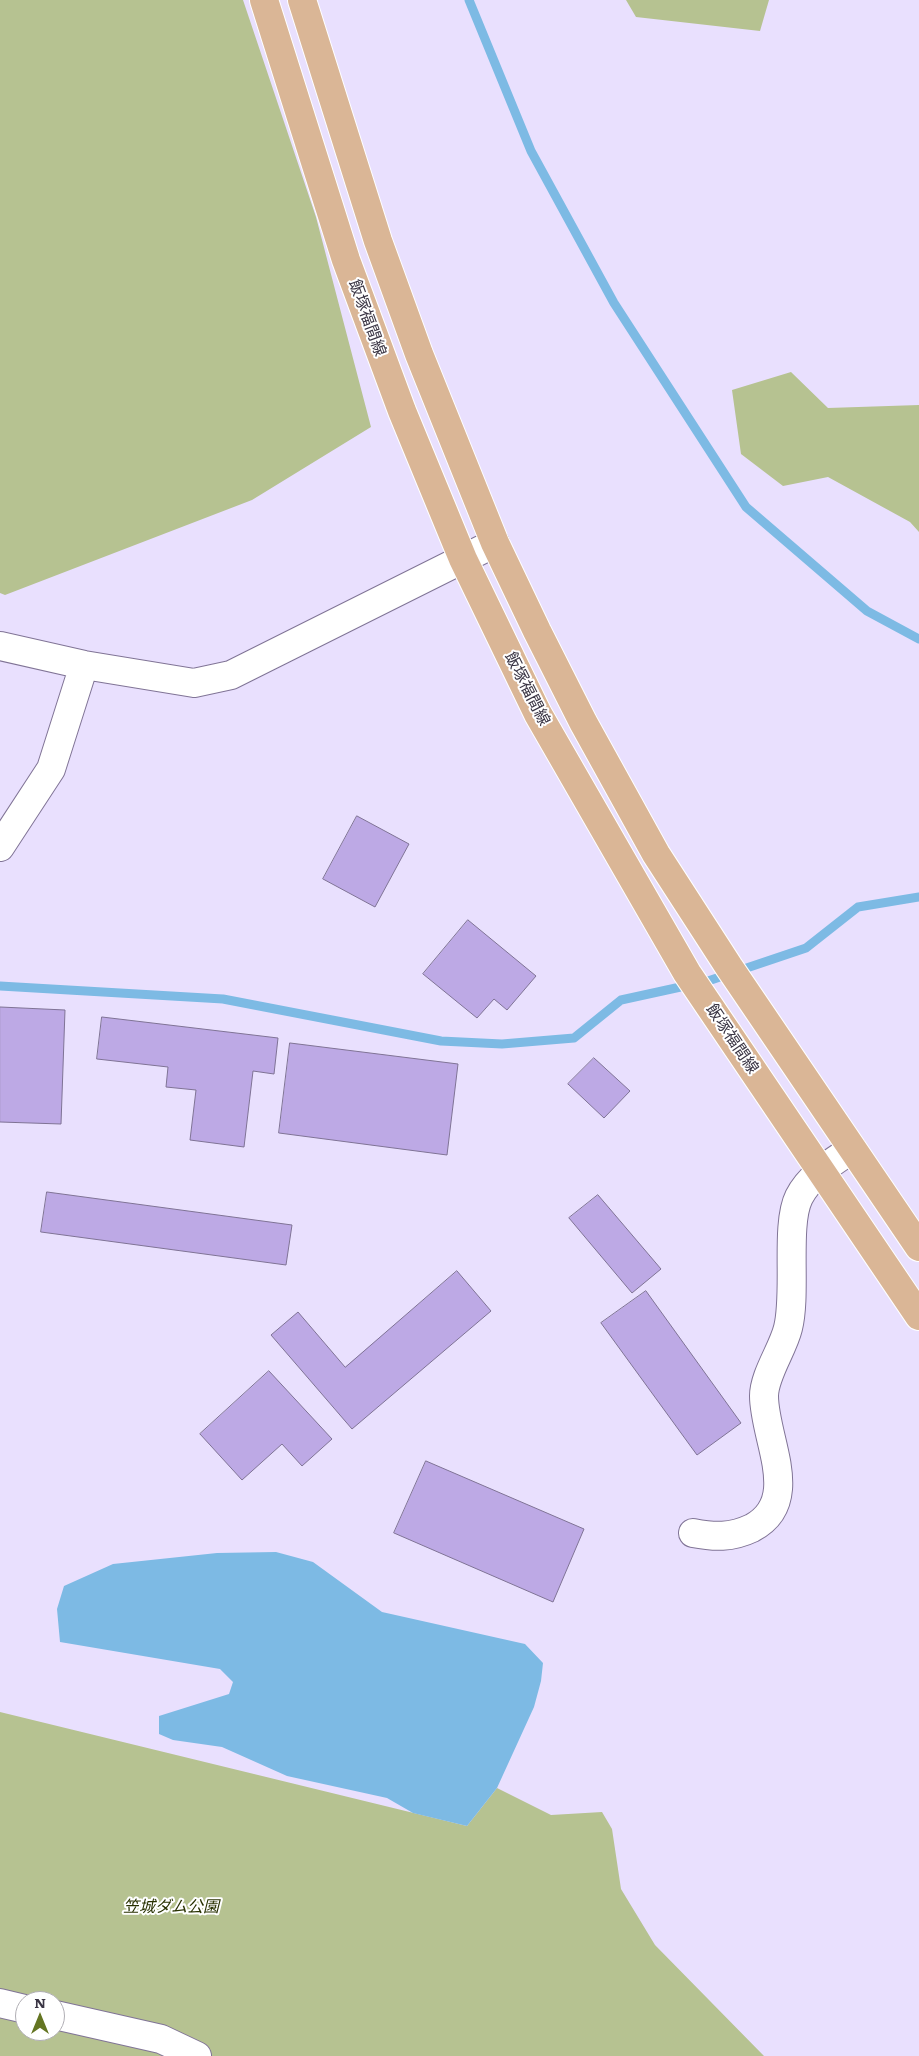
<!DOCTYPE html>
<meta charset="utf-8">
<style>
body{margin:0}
#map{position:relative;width:919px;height:2056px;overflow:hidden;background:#e9e0fe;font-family:Literata,serif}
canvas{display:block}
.north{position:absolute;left:15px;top:1991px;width:50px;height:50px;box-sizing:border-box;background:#fff;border:1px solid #b0aeb4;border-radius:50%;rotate:0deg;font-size:14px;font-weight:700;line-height:20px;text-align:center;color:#3a3544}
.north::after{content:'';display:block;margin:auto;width:18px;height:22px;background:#647522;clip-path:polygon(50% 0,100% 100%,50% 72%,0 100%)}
</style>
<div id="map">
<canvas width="919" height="2056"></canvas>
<div class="north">N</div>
</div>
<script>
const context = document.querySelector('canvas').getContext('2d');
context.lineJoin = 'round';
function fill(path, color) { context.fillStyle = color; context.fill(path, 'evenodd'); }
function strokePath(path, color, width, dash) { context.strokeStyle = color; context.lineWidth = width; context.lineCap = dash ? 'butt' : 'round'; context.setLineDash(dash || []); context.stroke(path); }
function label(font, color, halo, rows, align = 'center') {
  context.font = font + ' Literata,"Noto Sans JP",serif'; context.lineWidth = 4; context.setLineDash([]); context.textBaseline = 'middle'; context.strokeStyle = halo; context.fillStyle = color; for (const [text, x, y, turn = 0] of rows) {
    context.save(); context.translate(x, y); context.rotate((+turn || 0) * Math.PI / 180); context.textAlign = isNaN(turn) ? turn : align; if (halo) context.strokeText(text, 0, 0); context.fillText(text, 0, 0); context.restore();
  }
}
const green = new Path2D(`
 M0,0H243L316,217L371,427L252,500L5,595L0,593Z
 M626,0H769L760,31L636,17Z
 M791,372L828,408L919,405V532L910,522L828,477L783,486L741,454L732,390Z
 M0,1712L467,1826L497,1788L551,1815L602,1812L612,1829L621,1889L655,1945L764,2056H0ZM25,2001H55V2031H25Z`);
const water = new Path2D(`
 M276,1552L313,1562L382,1612L525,1644L543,1663L541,1681L534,1707L497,1788L467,1826L413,1813L387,1798L287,1776L222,1747L173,1740L159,1734V1716L229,1694L233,1682L220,1669L60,1642L57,1609L64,1586L113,1564L217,1553Z`);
const stream = new Path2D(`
 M469,0L531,151L614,303L746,507L867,611L919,639
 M0,986L223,999L441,1041L502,1044L574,1038L621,1000L708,981L806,948L858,907L919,897`);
const building = new Path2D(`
 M357,816L409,844L375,907L323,879Z
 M468,920L536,976L507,1010L494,999L477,1018L423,974Z
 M0,1007L65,1010L61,1124L0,1122Z
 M102,1017L278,1038L274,1074L253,1071L244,1147L190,1140L196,1090L166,1087L168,1067L97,1059Z
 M290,1043L458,1064L447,1155L279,1133Z
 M594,1058L630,1091L604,1118L568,1084Z
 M47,1192L292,1225L286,1265L41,1232Z
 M598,1195L661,1269L632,1293L569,1218Z
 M457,1271L491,1311L352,1429L271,1335L298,1312L345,1367Z
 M646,1291L741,1423L697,1455L601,1323Z
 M269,1371L332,1439L302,1466L282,1444L242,1480L200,1434Z
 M426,1461L584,1529L553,1602L394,1533Z`);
const minor = new Path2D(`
 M0,646L84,665L194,683L231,675L495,543
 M0,847L51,769L84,665
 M693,1533C714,1537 731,1538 752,1528C803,1501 764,1439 764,1396C764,1375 783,1349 788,1328C797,1293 785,1225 799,1197C810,1175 833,1162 852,1149
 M0,2003L25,2009
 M55,2015L161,2039L197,2056`);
const major = new Path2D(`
 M264,0L346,260L402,411L463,559L538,714L687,973L919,1316
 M302,0L378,241L419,354L495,543L537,631L583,722L656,854L729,967L919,1247`);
const streetNames = [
 ["飯塚福間線",367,318,70],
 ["飯塚福間線",527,689,63],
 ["飯塚福間線",732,1039,56]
];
const parkNames = [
 ["笠城ダム公園",171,1907]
];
fill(green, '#b6c291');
fill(water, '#7dbae4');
strokePath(stream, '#7dbae4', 9);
fill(building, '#bda9e5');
strokePath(building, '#7f7395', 1);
strokePath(minor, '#807496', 30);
strokePath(major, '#fff', 30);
strokePath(minor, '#fff', 28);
strokePath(major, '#dab696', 28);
label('16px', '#3a3544', '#fff', streetNames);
label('italic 16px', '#283100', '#fff', parkNames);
</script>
